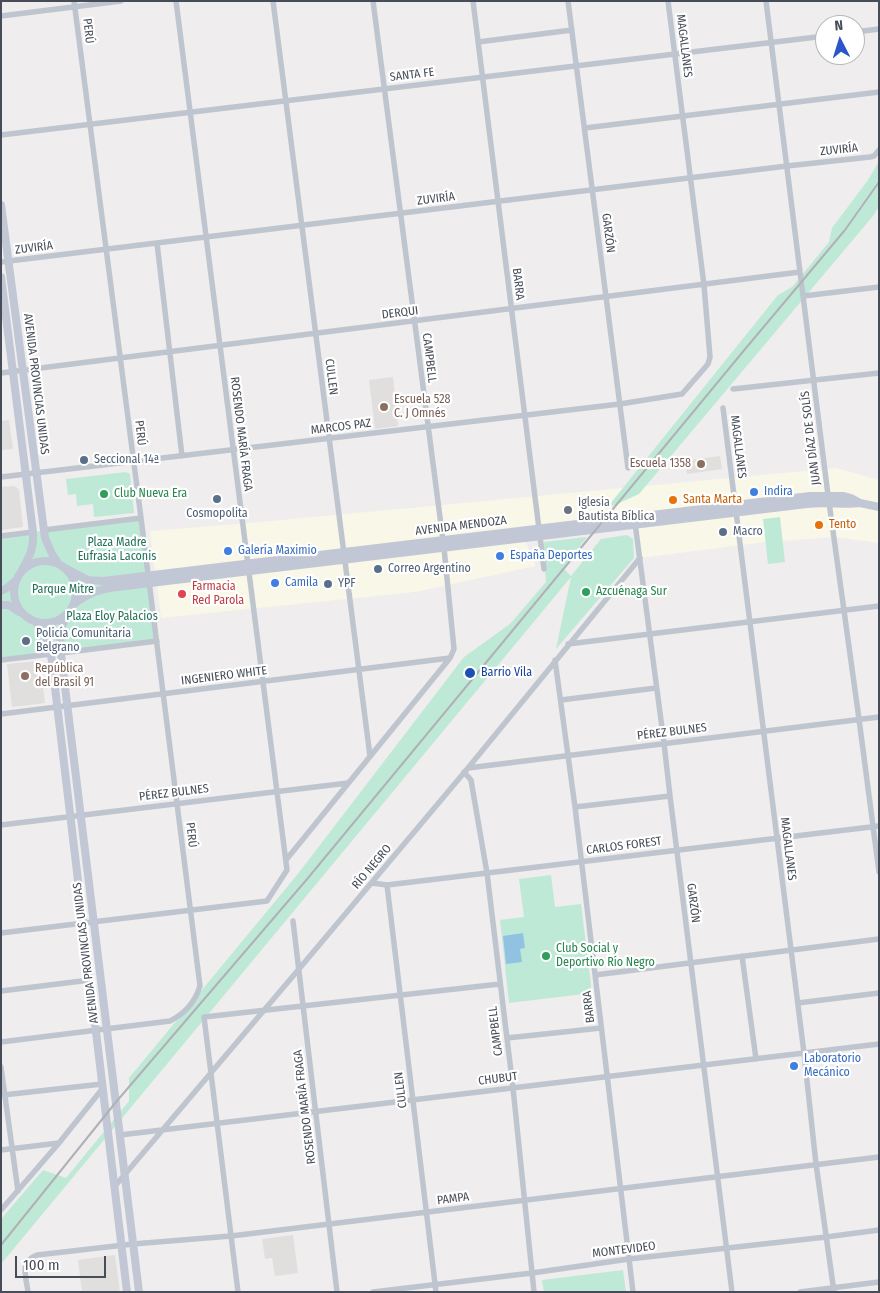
<!DOCTYPE html>
<meta charset="utf-8">
<style>
body{margin:0}
#map{position:relative;width:880px;height:1293px;overflow:hidden;background:#efeded;font-family:"Fira Sans Condensed",sans-serif}
canvas{display:block}
.frame{position:absolute;inset:0;border:2px solid #474d58;pointer-events:none}
.north{position:absolute;left:815px;top:15px;width:50px;height:50px;box-sizing:border-box;background:#fff;border:1px solid #b5b8bc;border-radius:50%;rotate:355deg;font-size:14px;font-weight:700;line-height:20px;text-align:center;color:#474d58}
.north::after{content:'';display:block;margin:auto;width:18px;height:22px;background:#2d55ca;clip-path:polygon(50% 0,100% 100%,50% 72%,0 100%)}
.scale{position:absolute;left:15px;top:1256px;width:91px;height:22px;box-sizing:border-box;border:2px solid #474d58;border-top:0;padding-left:6px;font-size:15px;line-height:18px;white-space:nowrap;color:#474d58;-webkit-text-stroke:4px #fff;paint-order:stroke}
</style>
<div id="map">
<canvas width="880" height="1293"></canvas>
<div class="frame"></div>
<div class="north">N</div>
<div class="scale">100 m</div>
</div>
<script>
const context = document.querySelector('canvas').getContext('2d');
context.lineJoin = 'round';
function fill(path, color) { context.fillStyle = color; context.fill(path, 'evenodd'); }
function strokePath(path, color, width, dash) { context.strokeStyle = color; context.lineWidth = width; context.lineCap = dash ? 'butt' : 'round'; context.setLineDash(dash || []); context.stroke(path); }
function label(font, color, halo, rows, align = 'center') {
  context.font = font + ' "Fira Sans Condensed",sans-serif'; context.lineWidth = 4.5; context.setLineDash([]); context.textBaseline = 'middle'; context.strokeStyle = halo; context.fillStyle = color; for (const [text, x, y, turn = 0] of rows) {
    context.save(); context.translate(x, y); context.rotate((+turn || 0) * Math.PI / 180); context.textAlign = isNaN(turn) ? turn : align; if (halo) context.strokeText(text, 0, 0); context.fillText(text, 0, 0); context.restore();
  }
}
const commercial = new Path2D(`
 M836,468L879,480V543L834,537L766,542L640,558L635,525L524,538L536,566L415,592L161,618L150,531L250,523Z`);
const education = new Path2D(`
 M393,377L398,426L375,429L369,380Z
 M9,420L13,449L1,450V421Z
 M720,456L722,469L687,474L686,468H682L681,461Z
 M14,486L19,489L23,527L1,530V487Z
 M40,661L45,703L12,707L7,664Z
 M293,1235L298,1273L275,1276L272,1258L265,1259L262,1239Z
 M115,1255L120,1292H82L78,1260Z`);
const green = new Path2D(`
 M879,161V207L873,216L639,494L606,509L778,295L792,287L829,242L832,228L868,180Z
 M126,472L130,474L134,513L94,517L93,504L77,506L76,494L68,495L66,479Z
 M780,517L785,562L768,564L763,519Z
 M141,518L157,641L1,660V536Z
 M627,535L633,539L634,558L556,649L571,577L1,1264V1219L43,1170L66,1178L129,1101V1078L297,875L464,657L510,624L546,582L543,545L544,542L587,537L563,568L571,576L601,539Z
 M551,875L555,907L581,904L592,993L509,1003L500,920L524,917L519,879Z
 M623,1270L626,1292H544L542,1280Z`);
const water = new Path2D(`
 M523,933L525,948L520,949L522,962L506,964L503,936Z`);
const minor = new Path2D(`
 M273,1L370,756
 M473,1L544,569
 M568,1L628,468
 M766,1L828,495L859,719L879,872
 M1,16L121,1
 M855,32L879,29
 M478,42L572,30
 M585,128L879,92
 M1,135L825,36
 M157,243L182,456
 M1,262L787,166L870,157L874,156L879,150
 M803,296L879,287
 M1,373L800,272
 M733,389L879,373
 M723,408L804,1053L816,1164L834,1292
 M1,477L620,404L682,394L708,364L710,357L704,285L668,1
 M635,523L664,743L670,796L732,1292
 M44,530L141,518
 M1,536L33,532
 M568,644L879,606
 M61,653L157,641
 M1,660L51,654
 M555,660L575,807L633,1292
 M561,700L656,688
 M1,714L450,658
 M468,768L879,717
 M464,772L471,780L487,873L513,1088L534,1292
 M575,807L670,796
 M1,825L348,783
 M286,860L450,658L454,649L444,548L373,1
 M372,883L387,885L879,826
 M387,885L436,1292
 M293,921L337,1292
 M1,933L267,901L287,870L176,1
 M742,956L756,1059
 M595,975L879,939
 M1,991L90,980
 M798,1003L879,993
 M507,1038L601,1028
 M1,1042L170,1021C184,1014 195,1002 200,986L141,518L74,1
 M1,1067L18,1191
 M3,1095L102,1084
 M120,1135L879,1044
 M1,1150L59,1143
 M115,1186L299,969L468,768L640,558
 M1,1210L59,1143L103,1088
 M28,1292C26,1276 19,1262 37,1255L133,1244L231,1236L879,1157
 M238,1292L204,1017L500,984
 M373,1292L532,1273L629,1259L826,1237L879,1230
 M800,1292L879,1282`);
const secondary = new Path2D(`
 M1,205L45,538L52,554L58,563
 M1,277L33,532C34,549 30,555 22,570
 M14 592a31 31 0 1 1 62 0a31 31 0 1 1-62 0Z
 M65,568L88,580L103,581L810,496H844L851,498L860,503L879,507
 M1,591L7,588L15,581
 M74,604C86,595 94,591 109,588L807,504C825,502 843,505 860,503
 M1,605H8L19,612
 M68,613L61,629L60,646L139,1292
 M36,622C45,633 48,639 51,654L127,1292`);
const rail = new Path2D(`
 M1,1245L116,1102L308,878L746,348L845,230L879,182`);
const markers = [
 [384,407,5,"#8d6e63"],
 [84,460,5,"#5c6f8a"],
 [701,464,5,"#8d6e63"],
 [754,492,5,"#3f7fe0"],
 [104,494,5,"#2e9e5b"],
 [217,499,5,"#5c6f8a"],
 [673,500,5,"#e8710a"],
 [568,510,5,"#6b7280"],
 [819,525,5,"#e8710a"],
 [723,532,5,"#5c6f8a"],
 [228,551,5,"#3f7fe0"],
 [500,556,5,"#3f7fe0"],
 [378,569,5,"#5c6f8a"],
 [275,583,5,"#3f7fe0"],
 [328,584,5,"#5c6f8a"],
 [586,592,5,"#2e9e5b"],
 [182,594,5,"#e0444e"],
 [26,641,5,"#5c6f8a"],
 [470,673,6,"#1a4fb4"],
 [25,676,5,"#8d6e63"],
 [546,956,5,"#2e9e5b"],
 [794,1066,5,"#3f7fe0"]
];
const streetNames = [
 ["PERÚ",88,31,83],
 ["MAGALLANES",684,46,83],
 ["SANTA FE",412,75,-7],
 ["ZUVIRÍA",839,150,-6],
 ["ZUVIRÍA",436,199,-7],
 ["GARZÓN",608,233,83],
 ["ZUVIRÍA",34,248,-7],
 ["BARRA",518,284,83],
 ["DERQUI",400,313,-7],
 ["CAMPBELL",429,358,83],
 ["CULLEN",331,377,83],
 ["AVENIDA PROVINCIAS UNIDAS",36,384,83],
 ["MARCOS PAZ",341,427,-7],
 ["PERÚ",140,433,83],
 ["ROSENDO MARÍA FRAGA",241,434,83],
 ["JUAN DÍAZ DE SOLÍS",811,438,-97],
 ["MAGALLANES",738,447,83],
 ["AVENIDA MENDOZA",461,526,-7],
 ["INGENIERO WHITE",224,676,-7],
 ["PÉREZ BULNES",672,732,-7],
 ["PÉREZ BULNES",174,793,-7],
 ["PERÚ",191,835,83],
 ["CARLOS FOREST",624,846,-7],
 ["MAGALLANES",788,849,83],
 ["RÍO NEGRO",372,867,-50],
 ["GARZÓN",693,903,83],
 ["AVENIDA PROVINCIAS UNIDAS",86,953,-97],
 ["BARRA",589,1007,-97],
 ["CAMPBELL",496,1031,-97],
 ["CHUBUT",498,1079,-7],
 ["CULLEN",401,1090,-97],
 ["ROSENDO MARÍA FRAGA",305,1107,-97],
 ["PAMPA",453,1199,-7],
 ["MONTEVIDEO",624,1250,-7]
];
const educationNames = [
 ["Escuela 528",394,400],
 ["C. J Omnés",394,414],
 ["Escuela 1358",691,464,"right"],
 ["República",35,669],
 ["del Brasil 91",35,683]
];
const serviceNames = [
 ["Seccional 14ª",94,460],
 ["Cosmopolita",217,514,"center"],
 ["Macro",733,532],
 ["Correo Argentino",388,569],
 ["YPF",338,584],
 ["Policía Comunitaria",36,634],
 ["Belgrano",36,648]
];
const shopNames = [
 ["Indira",764,492],
 ["Galería Maximio",238,551],
 ["España Deportes",510,556],
 ["Camila",285,583],
 ["Laboratorio",804,1059],
 ["Mecánico",804,1073]
];
const leisureNames = [
 ["Club Nueva Era",114,494],
 ["Azcuénaga Sur",596,592],
 ["Club Social y",556,949],
 ["Deportivo Río Negro",556,963]
];
const foodNames = [
 ["Santa Marta",683,500],
 ["Tento",829,525]
];
const worshipNames = [
 ["Iglesia",578,503],
 ["Bautista Bíblica",578,517]
];
const parkNames = [
 ["Plaza Madre",117,543],
 ["Eufrasia Laconis",117,557],
 ["Parque Mitre",63,590],
 ["Plaza Eloy Palacios",112,617]
];
const healthNames = [
 ["Farmacia",192,587],
 ["Red Parola",192,601]
];
const transitNames = [
 ["Barrio Vila",481,673]
];
fill(commercial, '#f9f7e7');
fill(education, '#e0dfde');
fill(green, '#bfe9d7');
fill(water, '#91c2e1');
strokePath(minor, '#bfc5ce', 5.5);
strokePath(secondary, '#c1c7d4', 8);
strokePath(rail, '#b0b1b7', 2);
for (const [x, y, r, color] of markers) { const dot = new Path2D(); dot.arc(x, y, r, 0, 2 * Math.PI); context.fillStyle = color; context.fill(dot); strokePath(dot, '#fff', 2); }
label('12px', '#474d58', '#fff', streetNames);
label('12px', '#785e54', '#fff', educationNames, 'left');
label('12px', '#4e5e75', '#fff', serviceNames, 'left');
label('12px', '#366cbe', '#fff', shopNames, 'left');
label('12px', '#27864d', '#fff', leisureNames, 'left');
label('12px', '#c56008', '#fff', foodNames, 'left');
label('12px', '#5b616d', '#fff', worshipNames, 'left');
label('12px', '#217157', '#fff', parkNames);
label('12px', '#be3a42', '#fff', healthNames, 'left');
label('12px', '#164399', '#fff', transitNames, 'left');
</script>
